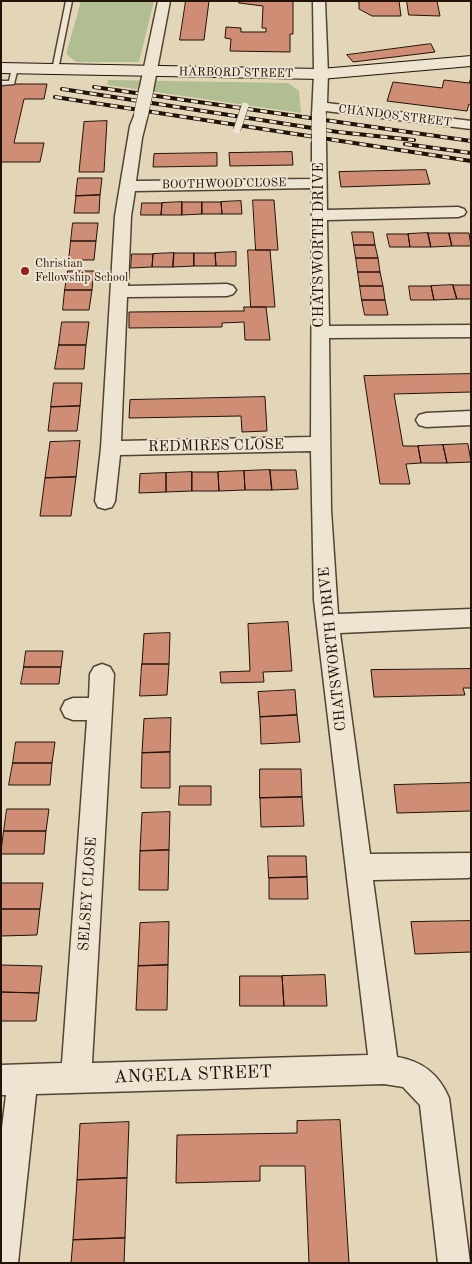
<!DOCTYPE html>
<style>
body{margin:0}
#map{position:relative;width:472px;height:1264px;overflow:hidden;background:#e3d6b8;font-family:"Old Standard TT",serif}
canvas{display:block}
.frame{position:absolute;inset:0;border:2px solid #221208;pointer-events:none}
</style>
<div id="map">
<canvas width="472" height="1264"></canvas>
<div class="frame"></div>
</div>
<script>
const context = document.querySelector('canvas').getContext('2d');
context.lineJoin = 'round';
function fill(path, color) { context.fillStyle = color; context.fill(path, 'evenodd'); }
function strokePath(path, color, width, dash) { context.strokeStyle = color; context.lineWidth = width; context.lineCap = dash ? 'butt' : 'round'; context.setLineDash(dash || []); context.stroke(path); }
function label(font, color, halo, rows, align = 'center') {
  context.font = font + ' "Old Standard TT",serif'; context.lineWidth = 4; context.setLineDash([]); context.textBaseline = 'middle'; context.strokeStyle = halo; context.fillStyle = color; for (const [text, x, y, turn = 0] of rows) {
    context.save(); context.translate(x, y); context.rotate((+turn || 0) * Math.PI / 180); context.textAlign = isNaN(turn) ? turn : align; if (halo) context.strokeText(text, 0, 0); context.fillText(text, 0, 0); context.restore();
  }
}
const green = new Path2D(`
 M81,1H154L139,62H76L66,54Z
 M108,80L288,83L299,91L301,113L107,85Z`);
const building = new Path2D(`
 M186,1H209L204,40H180Z
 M240,1H293V34H290V52L230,51L231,39L225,38L226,27L241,28V32H266V28H262L263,6L239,3Z
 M399,1L401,16H372L359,9V2L355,1Z
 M407,1H437L440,16L409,15Z
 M431,44L435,52L353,62L347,55Z
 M471,77V105L469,104L467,111L387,101L393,82L442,88L444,80L469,83Z
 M1,84H47L44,99H24L14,143H44L40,162H1Z
 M107,121L104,172H79L84,122Z
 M292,152L293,165L230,166L229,153Z
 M217,153V166L153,167L154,154Z
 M426,170L430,184L341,187L339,172Z
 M78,178H102L100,195L76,196Z
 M100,195L99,213H74L76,196Z
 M253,200H274L278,250H256Z
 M241,201L242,214H222L221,202Z
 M182,202V215H161L162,203Z
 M182,202H202V214L182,215Z
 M202,202H221L222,214H202Z
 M142,203H162L161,215H141Z
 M73,223H98L96,241H71Z
 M352,232H373L375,245H354Z
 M428,233L431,247H410L408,234Z
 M428,233H449L452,246L431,247Z
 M449,233H469L471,246H452Z
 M387,234H408L410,247H390Z
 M71,241H96L94,260H69Z
 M354,245H375L378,258H356Z
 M248,250H270L275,307H251Z
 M236,252V266H216L215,253Z
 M174,253L173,267H152L153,254Z
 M174,253H194V266L173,267Z
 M194,253H215L216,266H194Z
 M132,254H153L152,267L131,268Z
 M356,258H378L380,272H358Z
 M68,271H94L92,290H65Z
 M358,272H380L383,286H360Z
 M453,285H471V299H457Z
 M453,285L457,299L434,300L431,286Z
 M360,286H383L385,300H362Z
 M409,286H431L434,300H411Z
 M65,290H92L89,310H63Z
 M362,300H385L388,315H365Z
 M244,307H266L270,340H245L244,322L222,323V327L129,328V312L244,311Z
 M62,322H89L86,345H59Z
 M59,345H86L84,369H55Z
 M471,374V392L394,394L403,446H418L421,463L406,464L410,484H380L364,376Z
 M54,383H82L80,406L51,407Z
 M265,397L267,431L242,432L241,416L129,418L130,400Z
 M80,406L77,431H48L51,407Z
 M80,441L76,477L45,478L50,442Z
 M468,444L471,462L447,463L443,445Z
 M443,445L447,463H421L418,446Z
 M270,470H296L298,489L272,490Z
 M270,470L272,490H245L244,471Z
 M244,471L245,490L219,491L218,472Z
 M192,472V491L166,492V473Z
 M192,472H218L219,491H192Z
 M166,473V492L139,493L140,474Z
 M76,477L71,516H40L45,478Z
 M288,622L292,671L263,672L264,682L221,683L220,672L250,671L248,624Z
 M170,633L169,664H142L144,634Z
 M26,651H63L61,667H24Z
 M142,664H169L167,695L140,696Z
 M24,667H61L59,684H21Z
 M471,669V688H463L465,695L374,697L371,670Z
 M295,690L297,715L260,717L258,692Z
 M297,715L300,742L261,744L260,717Z
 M171,718L170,752L142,753L144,719Z
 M16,742H55L52,763H13Z
 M170,752V788H141L142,753Z
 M13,763H52L50,785H9Z
 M260,769H301L302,797L260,798Z
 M471,783V811L397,813L394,785Z
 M180,786H211V805H179Z
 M302,797L304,826L261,827L260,798Z
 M7,809H49L46,831H4Z
 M170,812L169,850L140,851L142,813Z
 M4,831H46L44,854H1Z
 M169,850L168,890H139L140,851Z
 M268,856H306L307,877L269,878Z
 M307,877L308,899H269V878Z
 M1,883H43L40,909H1Z
 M1,909H40L37,935L1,936Z
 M471,921V952L415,954L411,922Z
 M169,922L168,965L138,966L140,923Z
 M1,965L42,966L39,993L1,992Z
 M168,965L167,1010H136L138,966Z
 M325,975L327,1006H284L282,976Z
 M240,976H282L284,1006H240Z
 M1,992L39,993L36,1021H1Z
 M340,1120L349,1263H309L305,1166H260V1181L176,1183L177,1135L297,1133V1121Z
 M129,1122L127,1178L77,1180L80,1124Z
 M127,1178L125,1238L73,1240L77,1180Z
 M125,1238L124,1263H71L73,1240Z`);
const lane = new Path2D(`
 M66,1H72L58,70L55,72L52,70Z
 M15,66L18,68L14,84L1,85V81H9L12,68Z`);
const street = new Path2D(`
 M158,1H170L153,91L146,95L139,91Z
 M313,1H325L328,74L327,103L471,121V129L326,111L324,118H314L312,115L314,74Z
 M141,110L146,111L148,114L142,138L136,181L312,179V143L314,140H324L326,143L327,210L458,207L464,209L466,212L464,215L458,217L327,220L329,326L471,325V337L329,338L331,510L338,614L471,609V627L340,633L370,854L471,853V877L468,878L373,880L397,1057C422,1061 439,1074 449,1098L470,1263H438L420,1105L403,1087L384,1084L36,1094L18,1263H1V1136L6,1095H1V1065L62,1063L87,720H73L65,717L61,709L65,701L73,698H89L90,674L94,667L102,664L110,667L114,674L92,1063L368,1055L314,600L311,451L120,455L115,501L112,507L105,509L98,507L95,501L101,448L115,216L130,126L136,111ZM312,188L311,437L121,441L127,297L227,296L233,294L236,290L233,286L227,284L128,286L131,216L135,191Z
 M471,411V425L426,427L419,425L416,420L419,415L426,413Z`);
const secondary = new Path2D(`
 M471,56V66L321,79L1,73V63L321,69Z`);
const rail = new Path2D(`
 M94,87L471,141
 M62,89L338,132L414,140
 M55,97L471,161
 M405,144L471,153`);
const laneBridge = new Path2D(`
 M237,130L245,106`);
const streetBridge = new Path2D(`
 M141,114L146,91
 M319,115V143`);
const markers = [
 [25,271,5,"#8f2418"]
];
const farStreetnames = [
 ["HARBORD STREET",236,73,1],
 ["CHANDOS STREET",395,116,7],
 ["BOOTHWOOD CLOSE",224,184,-1]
];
const farPoinames = [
 ["Christian",35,264],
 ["Fellowship School",35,278]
];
const streetNames = [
 ["CHATSWORTH DRIVE",319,245,-90],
 ["REDMIRES CLOSE",216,446,-1],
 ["CHATSWORTH DRIVE",333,649,-96],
 ["SELSEY CLOSE",88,894,-86]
];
const nearStreetnames = [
 ["ANGELA STREET",193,1075,-2]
];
fill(green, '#b0be91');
fill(building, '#cf8d75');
strokePath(building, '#221208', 1);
strokePath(lane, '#524334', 3);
strokePath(street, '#524334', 3);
strokePath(secondary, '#221208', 2);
fill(lane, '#ede4d1');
fill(street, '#ede4d1');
fill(secondary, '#ede4d1');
strokePath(rail, '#221208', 4);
strokePath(rail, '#ede4d1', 2.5, [7]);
strokePath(laneBridge, '#524334', 8, []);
strokePath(streetBridge, '#524334', 15, []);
strokePath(laneBridge, '#ede4d1', 7);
strokePath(streetBridge, '#ede4d1', 14);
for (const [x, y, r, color] of markers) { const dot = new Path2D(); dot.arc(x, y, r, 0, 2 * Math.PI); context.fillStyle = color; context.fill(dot); strokePath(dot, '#ede4d1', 2); }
label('12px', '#221208', '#ede4d1', farStreetnames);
label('12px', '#221208', '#ede4d1', farPoinames, 'left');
label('15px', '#221208', '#ede4d1', streetNames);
label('18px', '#221208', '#ede4d1', nearStreetnames);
</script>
